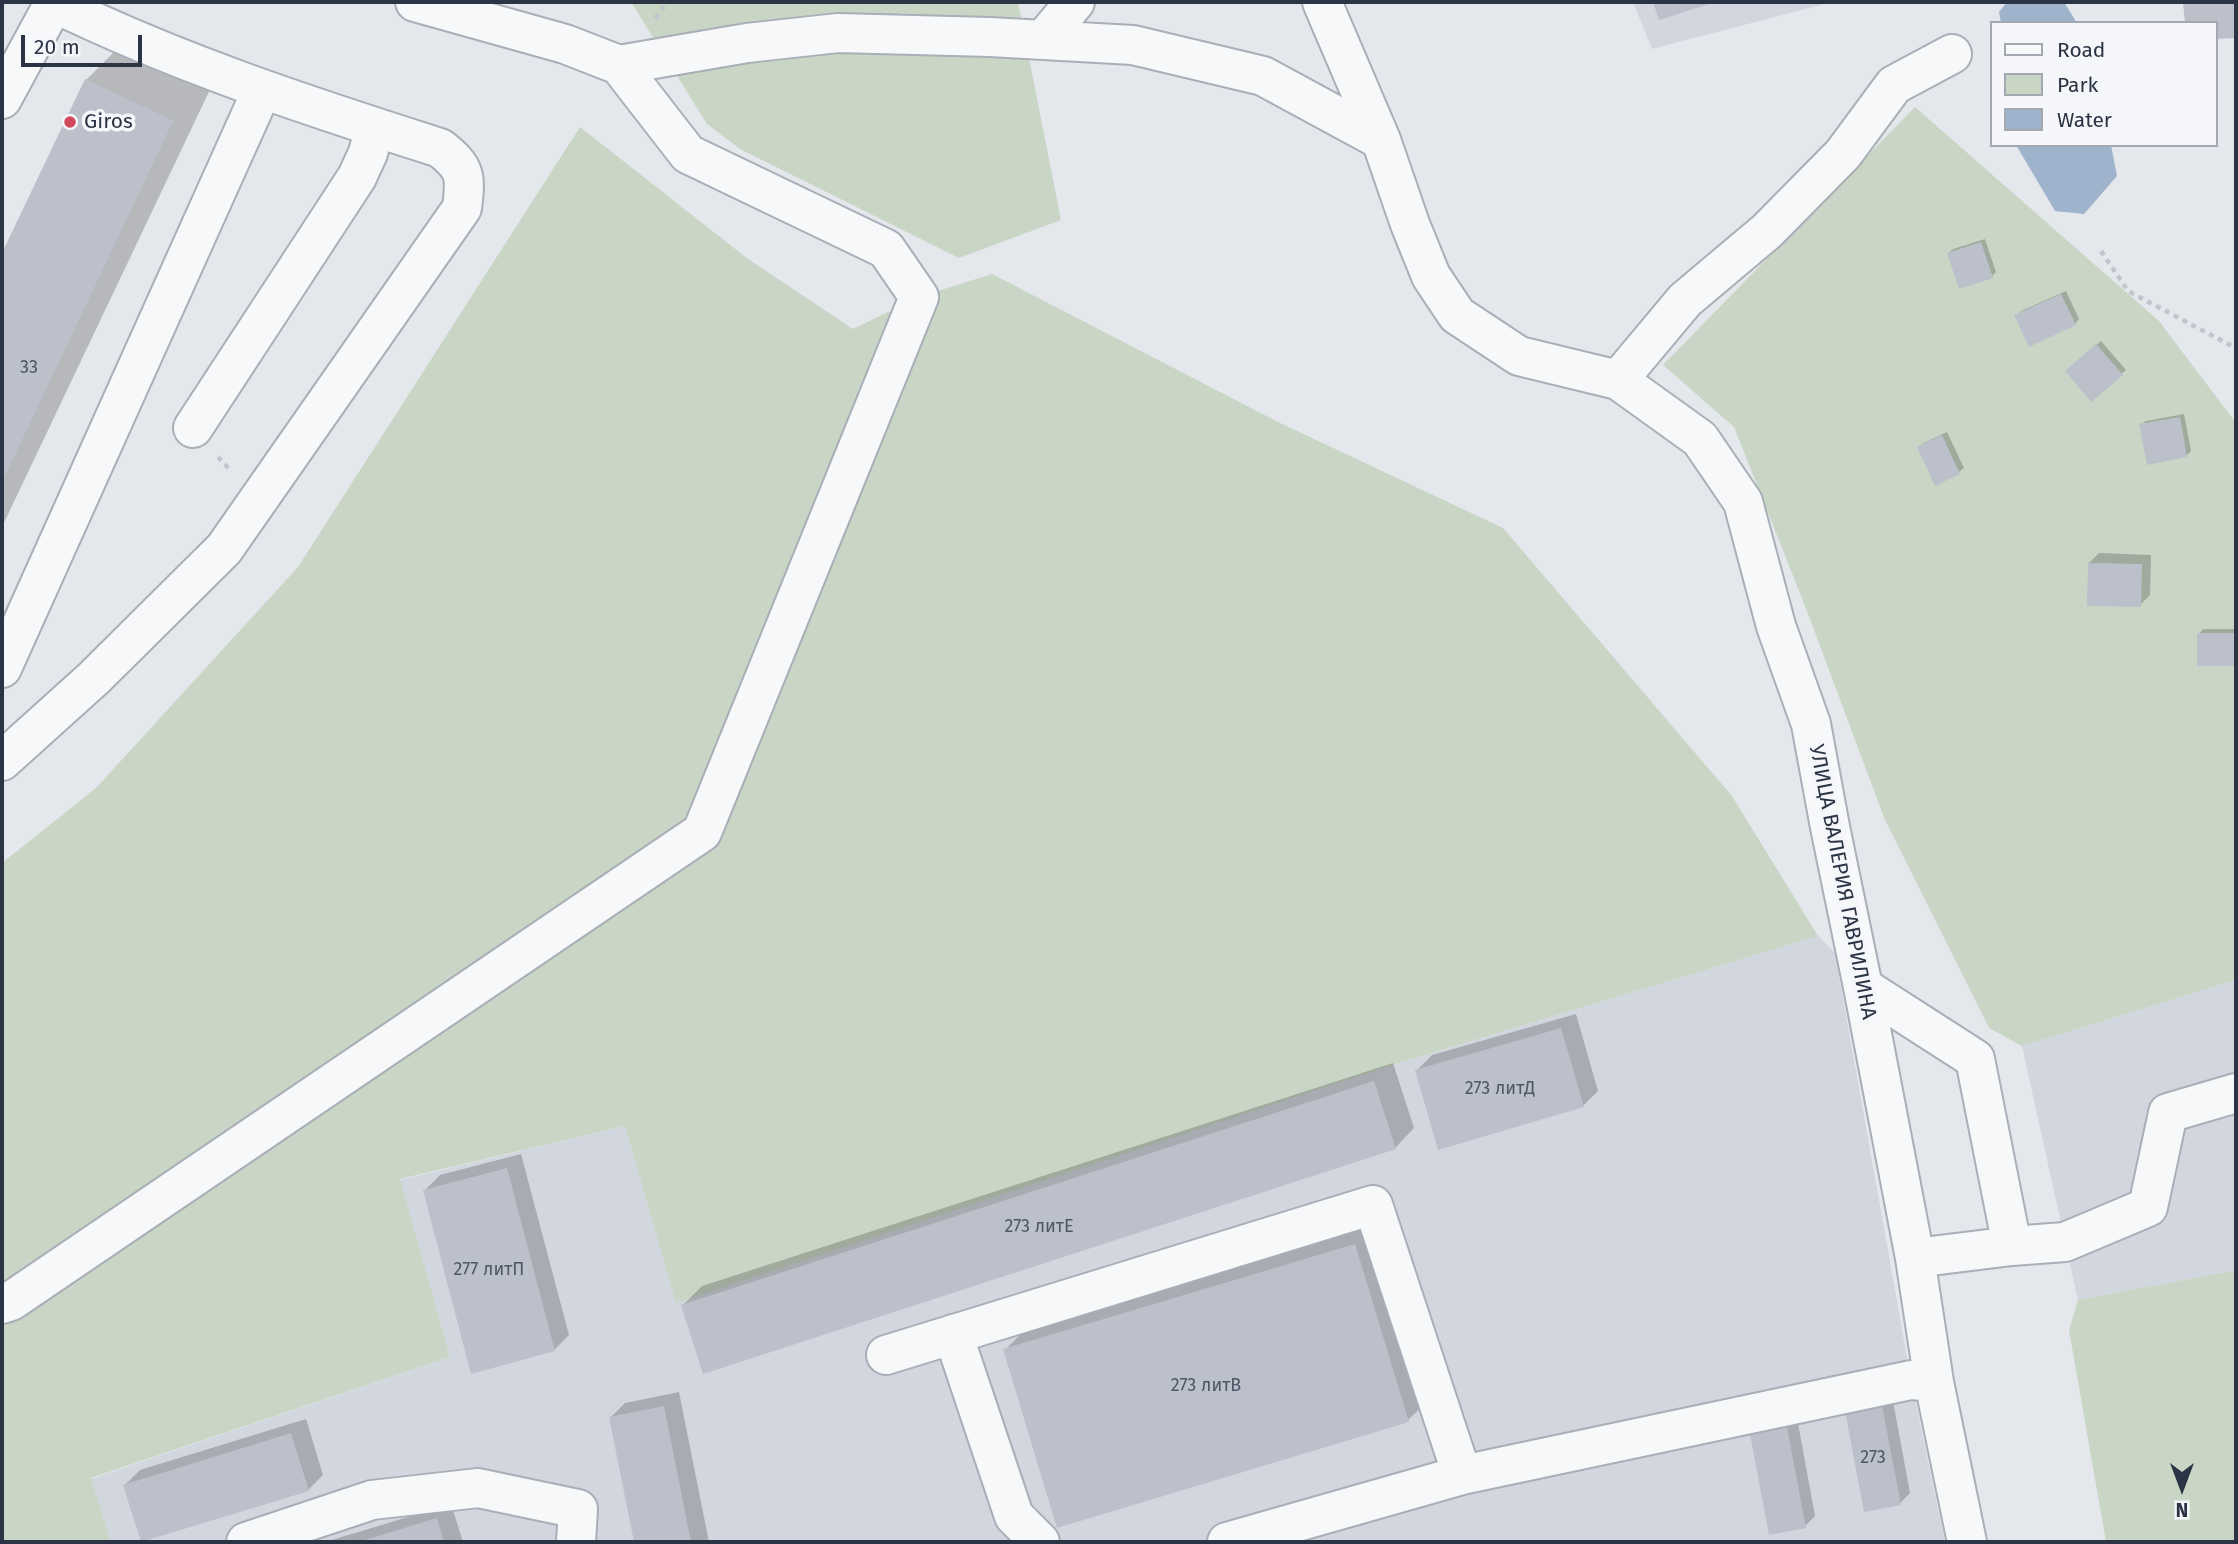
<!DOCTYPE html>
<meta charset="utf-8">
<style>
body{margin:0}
#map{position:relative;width:2238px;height:1544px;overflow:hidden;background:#e4e7ec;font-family:"Fira Sans",sans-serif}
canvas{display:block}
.frame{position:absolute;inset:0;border:4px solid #2b3445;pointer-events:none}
.legend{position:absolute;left:1990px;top:21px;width:228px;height:126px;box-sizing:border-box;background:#f4f6f9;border:2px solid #a4a8b1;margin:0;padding:9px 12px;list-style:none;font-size:21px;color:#2b3445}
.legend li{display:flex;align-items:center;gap:14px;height:35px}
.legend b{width:35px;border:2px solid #a4a8b1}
.north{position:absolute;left:2147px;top:1453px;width:70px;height:70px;-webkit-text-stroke:5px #f4f6f9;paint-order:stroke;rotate:180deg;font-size:19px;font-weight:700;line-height:28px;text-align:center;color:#2b3445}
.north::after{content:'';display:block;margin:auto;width:24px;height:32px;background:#2b3445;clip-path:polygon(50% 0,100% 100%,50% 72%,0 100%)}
.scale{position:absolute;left:21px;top:35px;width:121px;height:32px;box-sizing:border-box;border:4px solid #2b3445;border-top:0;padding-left:9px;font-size:21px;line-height:24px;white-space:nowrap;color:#2b3445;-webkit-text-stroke:5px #f4f6f9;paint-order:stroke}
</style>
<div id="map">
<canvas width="2238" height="1544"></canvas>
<div class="frame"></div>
<ul class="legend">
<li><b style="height:9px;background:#f7f8fa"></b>Road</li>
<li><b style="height:19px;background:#c9d6c5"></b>Park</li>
<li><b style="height:19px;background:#9fb4cc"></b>Water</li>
</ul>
<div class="north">N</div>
<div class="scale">20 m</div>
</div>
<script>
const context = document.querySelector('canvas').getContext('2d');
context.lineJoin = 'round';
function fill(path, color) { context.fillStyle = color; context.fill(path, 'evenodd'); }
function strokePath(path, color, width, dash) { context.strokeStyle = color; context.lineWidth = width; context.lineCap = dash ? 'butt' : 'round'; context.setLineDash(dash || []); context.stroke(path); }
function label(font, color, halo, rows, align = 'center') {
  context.font = font + ' "Fira Sans",sans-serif'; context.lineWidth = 7; context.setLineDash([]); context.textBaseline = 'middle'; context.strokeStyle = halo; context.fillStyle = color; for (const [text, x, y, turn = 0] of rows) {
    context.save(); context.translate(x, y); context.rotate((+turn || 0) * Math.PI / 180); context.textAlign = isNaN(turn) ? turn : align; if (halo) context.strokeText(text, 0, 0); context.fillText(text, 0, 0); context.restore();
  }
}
const built = new Path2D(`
 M1633,2H1832L1652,49Z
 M1818,936L1835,953L1911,1380L1945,1542H111L91,1479L450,1357L400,1180L625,1126L676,1302L1405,1061Z
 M2236,980V1270L2078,1300L2022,1046Z`);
const green = new Path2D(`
 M631,2H1018L1061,220L959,258L740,149L707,124Z
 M1915,107L2159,321L2236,423V980L2022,1046L1989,1028L1885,820L1807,611L1734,427L1663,365Z
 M580,127L748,259L853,329L919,297L992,274L1278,422L1503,528L1732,796L1818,936L1405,1061L676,1303L625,1126L400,1179L450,1357L91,1478L111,1542H2V863L96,788L298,567Z
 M2236,1270V1542H2106L2069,1330L2078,1300Z`);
const water = new Path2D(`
 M2007,2H2064L2077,23H2001L1999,12Z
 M2016,145H2111L2117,176L2084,214L2055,211Z`);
const shadow = new Path2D(`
 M130,36L216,77L2,527V258L86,80Z
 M1985,239L1996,272L1992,276L1949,253L1953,249Z
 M2066,291L2079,319L2075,324L2016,316L2021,311Z
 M2101,341L2126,370L2121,374L2071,366Z
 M2184,414L2191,451L2186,456L2141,425L2146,421Z
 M1947,432L1964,468L1959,472L1936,483L1919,447L1924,443Z
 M2099,553L2151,555L2150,595L2140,605L2089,563Z
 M2203,629H2236V664H2199V634Z
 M1576,1014L1598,1091L1583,1106L1417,1070L1432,1055Z
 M1393,1063L1414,1128L1395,1148L683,1305L702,1286Z
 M521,1154L569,1335L554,1350L425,1190L440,1175Z
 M1375,1225L1428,1401L1408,1420L1005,1350L1025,1330Z
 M679,1392L709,1542H635L610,1418L625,1403Z
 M1892,1396L1910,1493L1900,1503L1847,1412Z
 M1797,1418L1815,1516L1805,1526L1752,1435L1762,1425Z
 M306,1419L323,1475L308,1490L125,1485L140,1470Z
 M451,1504L463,1542H325Z`);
const building = new Path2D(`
 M1653,2H1715L1659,20Z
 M2183,2H2236V38L2215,39V23H2185Z
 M85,79L173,121L2,482V253Z
 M1981,242L1993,278L1959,289L1947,253Z
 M2061,294L2076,325L2029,347L2014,315Z
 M2096,344L2123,375L2091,402L2065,371Z
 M2180,417L2187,457L2147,465L2139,424Z
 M1942,435L1960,474L1935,486L1917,447Z
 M2088,563L2142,564L2141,607L2087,606Z
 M2197,633H2236V666H2197Z
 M1561,1028L1584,1107L1438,1150L1415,1070Z
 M1374,1081L1396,1149L703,1374L681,1305Z
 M507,1168L555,1351L471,1374L423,1190Z
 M1355,1244L1409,1422L1057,1528L1003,1349Z
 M1882,1405L1901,1505L1864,1512L1845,1411Z
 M664,1406L691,1542H634L609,1417Z
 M1787,1427L1806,1528L1769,1535L1750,1434Z
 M291,1433L309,1491L141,1542L123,1485Z
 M437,1518L444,1542H358Z`);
const path = new Path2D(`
 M655,18L668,2
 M2101,251L2128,291L2232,346L2236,345
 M218,457L231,471`);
const minor = new Path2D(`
 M415,2L565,44L619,65
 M1322,2L1381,140
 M1043,40L1075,2
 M619,65L747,43L838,33L990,37L1133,45L1263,76L1381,140L1410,224L1431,276L1457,315L1519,356L1618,380L1700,439L1743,502L1776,626L1811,724L1830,827L1863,987L1915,1258L1934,1382L1967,1542
 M2,99L54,3
 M1618,380L1685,300L1767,231L1843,154L1894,85L1952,54
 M193,428L357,177L368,153L375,127
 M2,668L262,90
 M2,761L94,678L224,549L462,208C466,176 466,168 440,148C308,106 177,63 52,2
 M1863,987L1975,1059L2012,1246
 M1915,1258L2012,1246L2065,1242L2148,1207L2168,1113L2236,1093
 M2,1304L11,1301L702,832L919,297L886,249L688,154L619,65
 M953,1334L1014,1516L1040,1542
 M886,1355L1373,1205L1462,1475L1911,1380L1934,1382
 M246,1542L372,1500L478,1488L578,1509L576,1542
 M1227,1542L1462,1475`);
const markers = [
 [70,122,7,"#d1495b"]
];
const numberNames = [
 ["33",29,368],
 ["273 литД",1500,1089],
 ["273 литЕ",1039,1227],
 ["277 литП",489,1270],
 ["273 литВ",1206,1386],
 ["273",1873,1458]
];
const poiNames = [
 ["Giros",84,122]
];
const streetNames = [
 ["УЛИЦА ВАЛЕРИЯ ГАВРИЛИНА",1842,882,79]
];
fill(built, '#d2d6de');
fill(green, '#c9d6c5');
fill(water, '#9fb4cc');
fill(shadow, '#0003');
fill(building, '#bbc0ca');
strokePath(minor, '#a9aeb7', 42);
strokePath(path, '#c2c5cb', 4.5, [5, 5]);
strokePath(minor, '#f7f8fa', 38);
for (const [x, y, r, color] of markers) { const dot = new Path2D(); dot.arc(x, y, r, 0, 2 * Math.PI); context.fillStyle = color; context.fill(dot); strokePath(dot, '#f4f6f9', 2.5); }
label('18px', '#4f5766', null, numberNames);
label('21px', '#2b3445', '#f4f6f9', poiNames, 'left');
label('21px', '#2b3445', '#f4f6f9', streetNames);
</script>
